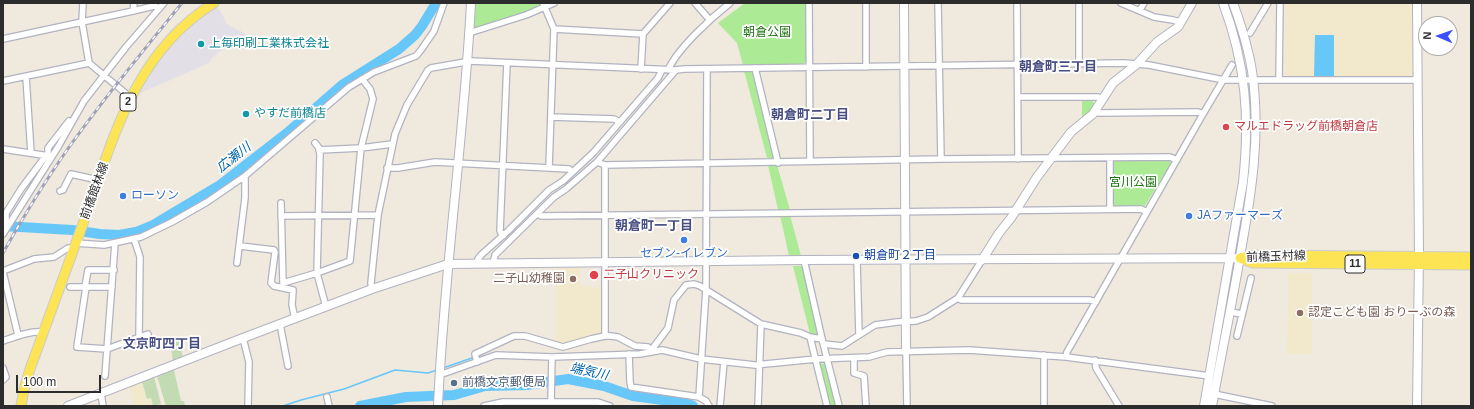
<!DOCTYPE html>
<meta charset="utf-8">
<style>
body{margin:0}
#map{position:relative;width:1474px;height:409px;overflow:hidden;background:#efe9de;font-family:Arial,sans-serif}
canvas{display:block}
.frame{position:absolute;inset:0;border:4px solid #2c2c2c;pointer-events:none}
.north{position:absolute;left:1418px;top:16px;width:40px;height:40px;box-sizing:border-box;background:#fff;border:1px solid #ababab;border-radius:50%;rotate:272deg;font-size:11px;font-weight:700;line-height:16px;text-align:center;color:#2c2c2c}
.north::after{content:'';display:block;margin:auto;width:14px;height:18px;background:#3b4fff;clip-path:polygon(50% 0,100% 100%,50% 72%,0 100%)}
.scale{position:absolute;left:16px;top:375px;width:85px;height:18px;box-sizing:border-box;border:2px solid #2c2c2c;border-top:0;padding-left:5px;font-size:12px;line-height:14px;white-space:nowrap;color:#2c2c2c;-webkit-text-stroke:3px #fff;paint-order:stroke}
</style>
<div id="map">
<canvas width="1474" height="409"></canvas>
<div class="frame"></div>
<div class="north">N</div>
<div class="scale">100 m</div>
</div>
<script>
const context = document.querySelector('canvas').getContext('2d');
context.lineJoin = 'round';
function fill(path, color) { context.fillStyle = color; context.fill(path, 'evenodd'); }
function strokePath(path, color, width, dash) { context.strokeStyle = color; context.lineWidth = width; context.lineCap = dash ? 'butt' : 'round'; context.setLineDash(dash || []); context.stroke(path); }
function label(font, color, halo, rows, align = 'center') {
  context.font = font + ' Arial,"Noto Sans JP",sans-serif'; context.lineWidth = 3.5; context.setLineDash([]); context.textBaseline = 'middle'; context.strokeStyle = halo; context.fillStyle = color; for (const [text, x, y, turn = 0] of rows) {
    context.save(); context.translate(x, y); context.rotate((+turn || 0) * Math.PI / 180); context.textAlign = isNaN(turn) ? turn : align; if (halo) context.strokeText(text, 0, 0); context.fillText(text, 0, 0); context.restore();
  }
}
const industrial = new Path2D(`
 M217,6L226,21L225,23L246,34L248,37L244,42L224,48L211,59L209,63L138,94L155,66L169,49L192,26Z`);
const education = new Path2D(`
 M1285,3H1414V75L1412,77L1285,76Z
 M558,268H580V285L595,288L604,284L603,335L564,345L556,341V270Z
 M1288,273H1312V354H1287Z
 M142,382L147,399L151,398L153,406H135L129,386Z`);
const green = new Path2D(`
 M474,3H541L540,7L525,13L475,28L473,26Z
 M745,3H806V62L803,64L743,65L737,43L718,23Z
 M752,71L754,73L775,158H767L745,74L744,72Z
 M1082,99L1092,100L1095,105L1092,111L1083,118L1082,117Z
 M1169,160L1171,164L1144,207H1114L1111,204L1112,163L1114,161Z
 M768,165H777L790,210H778Z
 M780,215H790L801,256H789Z
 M793,266H803L820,335L810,334Z
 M826,363L837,406H830L819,364Z`);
const cemetery = new Path2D(`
 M170,340H179L183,358L173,362Z
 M174,370L181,401H184L185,406H166L157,376Z
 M154,377L161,404L153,406L151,398L147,399L142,382Z`);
const water = new Path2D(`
 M1315,35H1334V76H1314Z`);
const stream = new Path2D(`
 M443,368L472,358
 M506,405L599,406
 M283,406L301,400L344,389L395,370L428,373L437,370`);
const river = new Path2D(`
 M3,226L72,230L100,234L119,235L136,232L153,225L220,185L287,133L342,85L399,49L415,35L422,26L436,3
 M360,406L406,397L454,395L485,386L527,385L568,379L604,386L633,396L685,403L693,406`);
const street = new Path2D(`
 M83,3L82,22L89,63L130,97
 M543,3L554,29L549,167
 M695,3L709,19
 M809,3L810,161
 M866,3V67
 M938,3L941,159
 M1017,3L1018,159
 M1079,3V63
 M1121,3L1154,17L1173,20L1180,22
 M1140,10L1144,3
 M133,11L134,3
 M554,29L643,34
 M469,32H472L526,15L554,3
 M1250,33L1268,3
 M3,39L133,11L154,6L160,8
 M755,68L778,163
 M641,69L643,34L670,3
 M668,70C678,48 711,18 730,3
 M26,77L31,153
 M1279,80L1280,3
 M3,81L89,63
 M1018,97H1098L1102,99
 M1095,111L1099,113L1198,112L1203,114
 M551,117L614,119L620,122
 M315,143L319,148L320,154L317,273L326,307
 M3,149L49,156
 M319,150L361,148L392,144
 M1110,158V209
 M597,162L605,165L941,159L1170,157L1177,160
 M605,165V336
 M387,168H398L435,162L569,169L572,172
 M60,191L63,190L71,174L98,180
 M281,203L283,283L317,273L350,261L361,148L373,99L370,89L362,79
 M538,214L541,216L1141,209L1147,212
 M281,216L378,215
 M3,225L6,220V213L21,189L48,153V148L69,121
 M3,234L58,147L84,101L126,47L164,3
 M503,236L500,231L507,63
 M134,239L140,257L139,338
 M76,243L104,245L141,237L172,222L207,202L245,176L349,87L374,72L416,56L421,50L434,31L444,3
 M240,246L274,250L275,252L271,283L274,286L293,290L292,305L295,319
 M804,260L822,339L839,406
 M857,261L859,335
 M237,263L245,198V176
 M478,264V259L481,255L508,231L549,190L563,181L593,153L658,78L662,70
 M493,264L495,255L554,197L566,189L597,162L676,70
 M3,271L34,259L54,257L68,248L74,249
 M3,272L18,335
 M70,287H112
 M85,287L88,270H114
 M86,287L77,347L107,349L148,334
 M372,289L371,283L378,215L395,134L407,105L428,70L431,68L471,61L676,70L684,69L1124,63L1149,65L1224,80H1416
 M958,298L961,300H1090L1096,302
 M1230,312L1242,314
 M280,324L288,366
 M1237,336L1251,278
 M810,337L827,406
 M243,338L249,362L248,406
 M3,341C14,337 32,330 43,332
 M824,344L842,346L875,325L897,322L916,321L928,317L958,298L982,260
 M906,351L907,406
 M651,352L653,348L668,328L674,300L686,285L694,284L700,286L761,324L801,333L810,337L822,339
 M629,354L630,382L631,387L699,397L706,401L709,406
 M1044,355V406
 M1066,357L1067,352L1203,114L1232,65
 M854,358V373L864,376L866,406
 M1095,360L1096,368L1119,406
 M477,362L475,354L514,336H525L563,347L591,339L605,336H611L618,337L635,346L648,347L651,352
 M3,368L6,377L3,380
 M440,373H445L496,355L552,357L640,354L662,350L701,359L755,365L816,359L869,357L887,352L969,350L1066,357L1210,376
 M105,376L115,243
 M101,394L103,406
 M1214,394L1272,406
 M327,397L329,406
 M699,397L706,289L707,69
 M551,402L552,357
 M484,406L503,402H598L610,406
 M720,406L724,362
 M758,406L761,324`);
const secondary = new Path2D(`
 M904,3L906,351
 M982,260L999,233L1011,218L1037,177L1071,132L1093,114L1113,83L1137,64L1157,42L1178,27L1192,3
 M68,406L243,338L372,289L448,264L804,260L1240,258
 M438,406C444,271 464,138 471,3
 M1204,406L1243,182C1250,118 1246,64 1223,3
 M1212,406C1222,350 1234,295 1243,239C1252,189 1259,139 1254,88C1252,60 1243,30 1233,3
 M1417,406L1419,257L1417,3`);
const primary = new Path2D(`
 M1240,258L1253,263L1471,265
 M1240,258L1253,255L1471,257
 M21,406L24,389L30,369C48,319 66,269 85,218C114,136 135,52 214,3`);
const rail = new Path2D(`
 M3,253C23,217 44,183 67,150C103,99 143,51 182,3`);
const markers = [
 [201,44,4,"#0f9aa8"],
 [246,114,4,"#0f9aa8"],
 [1226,127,4,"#e0444e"],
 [123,196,4,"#3f7fe0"],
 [1189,216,4,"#3f7fe0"],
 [684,240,4,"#3f7fe0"],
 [856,256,4,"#1a4fb4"],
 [594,275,5,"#e0444e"],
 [573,279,4,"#8d6e63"],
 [1300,313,4,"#8d6e63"],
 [454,383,4,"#5c6f8a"]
];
const shields = [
 [128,102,16],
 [1355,264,20]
];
const shieldNames = [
 ["2",128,102],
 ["11",1355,264]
];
const parkNames = [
 ["朝倉公園",767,33],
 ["宮川公園",1133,183]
];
const cultureNames = [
 ["上毎印刷工業株式会社",209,44],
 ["やすだ前橋店",254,114]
];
const healthNames = [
 ["マルエドラッグ前橋朝倉店",1234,127],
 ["二子山クリニック",603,275]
];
const streetNames = [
 ["前橋館林線",95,191,-70],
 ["前橋玉村線",1276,257,-2]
];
const shopNames = [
 ["ローソン",131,196],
 ["JAファーマーズ",1197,216],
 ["セブン-イレブン",684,254,"center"]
];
const transitNames = [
 ["朝倉町２丁目",864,256]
];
const educationNames = [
 ["二子山幼稚園",565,279],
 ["認定こども園 おりーぶの森",1308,313,"left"]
];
const serviceNames = [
 ["前橋文京郵便局",462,383]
];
const neighbourhoodNames = [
 ["朝倉町三丁目",1058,67],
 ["朝倉町二丁目",810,115],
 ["朝倉町一丁目",654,226],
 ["文京町四丁目",162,344]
];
const waterNames = [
 ["広瀬川",234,158,-38],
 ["端気川",589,372,12]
];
fill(industrial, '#e2dfe7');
fill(education, '#f2e9cc');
fill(green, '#acea96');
fill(cemetery, '#c3dbb3');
fill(water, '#68c7f9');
strokePath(stream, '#68c7f9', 1.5);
strokePath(river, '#68c7f9', 10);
strokePath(street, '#b2b3c1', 8);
strokePath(secondary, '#b2b3c1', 10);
strokePath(primary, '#ccc', 11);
strokePath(street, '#fff', 5.5);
strokePath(secondary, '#fff', 8);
strokePath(primary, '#fde455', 9);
strokePath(rail, '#9fa1b8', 3);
strokePath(rail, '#fff', 1.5, [4.5]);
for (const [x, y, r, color] of markers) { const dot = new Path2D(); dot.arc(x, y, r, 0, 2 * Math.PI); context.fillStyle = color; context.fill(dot); strokePath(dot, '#fff', 1.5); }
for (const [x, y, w] of shields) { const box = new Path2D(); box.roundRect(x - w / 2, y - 9, w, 18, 3); context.fillStyle = '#fff'; context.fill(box); strokePath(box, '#2c2c2c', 1); }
label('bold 11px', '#2c2c2c', null, shieldNames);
label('12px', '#207214', '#fff', parkNames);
label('12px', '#0d838f', '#fff', cultureNames, 'left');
label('12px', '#be3a42', '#fff', healthNames, 'left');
label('12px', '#2c2c2c', '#fff', streetNames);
label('12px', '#366cbe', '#fff', shopNames, 'left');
label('12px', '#164399', '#fff', transitNames, 'left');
label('12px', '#785e54', '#fff', educationNames, 'right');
label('12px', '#4e5e75', '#fff', serviceNames, 'left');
label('bold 13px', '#484e82', '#fff', neighbourhoodNames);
label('italic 13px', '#0163ab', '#fff', waterNames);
</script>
